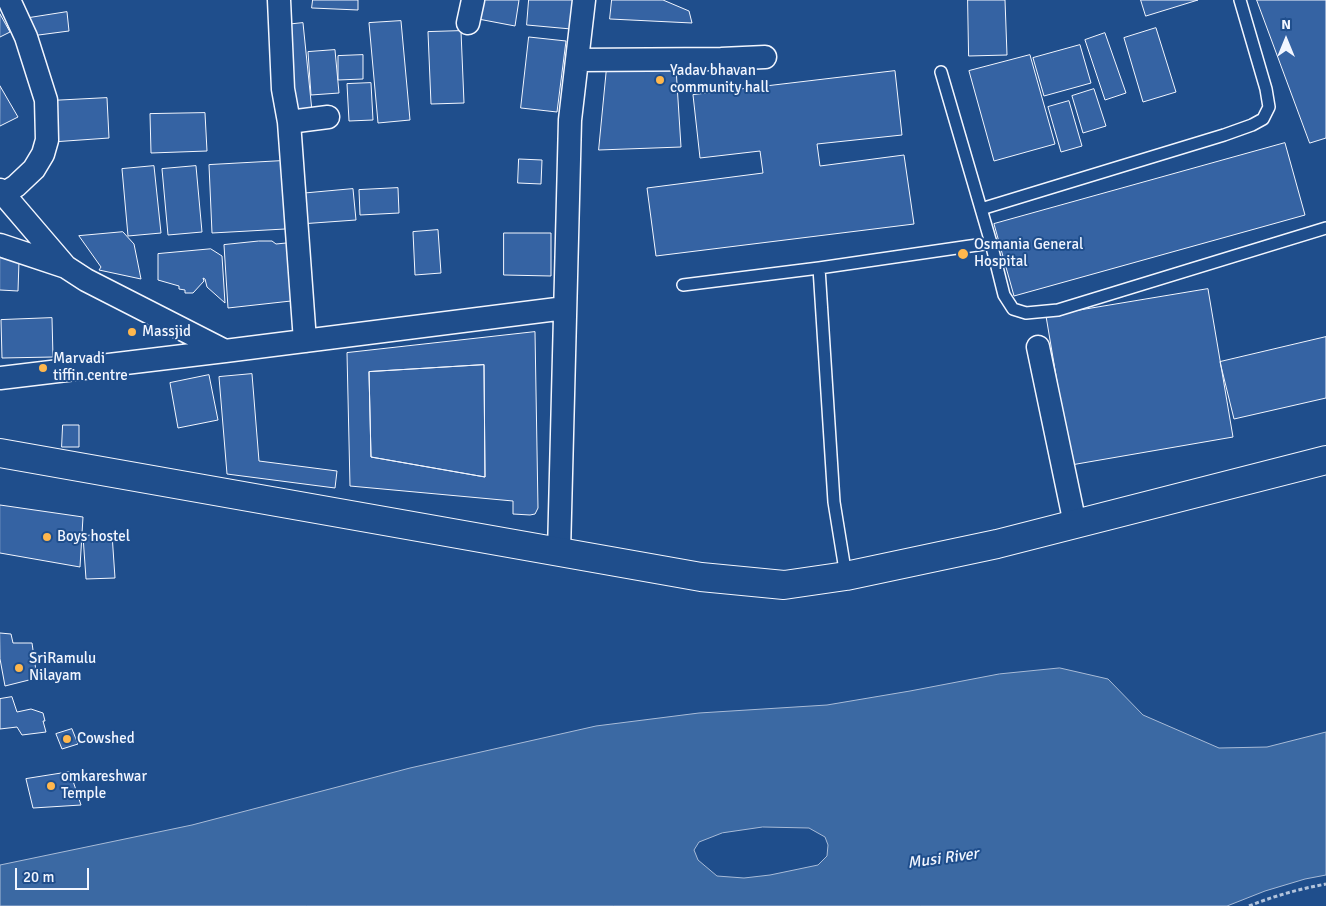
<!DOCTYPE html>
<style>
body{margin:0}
#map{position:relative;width:1326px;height:906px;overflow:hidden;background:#1f4e8c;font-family:Signika,sans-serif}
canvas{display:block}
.north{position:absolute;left:1261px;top:15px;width:50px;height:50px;-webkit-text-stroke:4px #1f4e8c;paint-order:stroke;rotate:0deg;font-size:14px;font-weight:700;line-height:20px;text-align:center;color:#f2f6ff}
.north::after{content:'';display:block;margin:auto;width:18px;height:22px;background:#f2f6ff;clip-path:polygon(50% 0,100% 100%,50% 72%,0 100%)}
.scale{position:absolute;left:15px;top:868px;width:74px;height:22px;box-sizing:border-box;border:2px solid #f2f6ff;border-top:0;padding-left:6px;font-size:15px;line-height:18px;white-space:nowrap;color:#f2f6ff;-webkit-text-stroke:4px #1f4e8c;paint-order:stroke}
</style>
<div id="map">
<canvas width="1326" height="906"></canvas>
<div class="north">N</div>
<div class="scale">20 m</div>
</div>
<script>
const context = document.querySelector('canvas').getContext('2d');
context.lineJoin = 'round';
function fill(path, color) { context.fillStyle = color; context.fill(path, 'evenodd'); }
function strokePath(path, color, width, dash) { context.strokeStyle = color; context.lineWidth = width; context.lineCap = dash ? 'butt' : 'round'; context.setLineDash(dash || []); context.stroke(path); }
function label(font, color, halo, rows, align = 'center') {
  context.font = font + ' Signika,sans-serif'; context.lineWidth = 4; context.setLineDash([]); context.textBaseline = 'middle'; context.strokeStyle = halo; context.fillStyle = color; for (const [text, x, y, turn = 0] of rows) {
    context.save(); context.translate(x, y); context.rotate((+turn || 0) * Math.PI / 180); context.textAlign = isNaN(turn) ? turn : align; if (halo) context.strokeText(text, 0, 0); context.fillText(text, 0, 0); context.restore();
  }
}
const water = new Path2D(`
 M1060,668L1108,679L1143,715L1219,748L1267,747L1326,732V875L1305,879L1265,891L1227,906H0V865L192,825L410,768L596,726L699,713L827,705L910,691L999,674ZM763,827L809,828L825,837L828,845L827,856L818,865L770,875L744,878L717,876L698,860L694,850L699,842L722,833Z`);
const building = new Path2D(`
 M313,0H358V10L312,8Z
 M476,0H519L515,26L473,18Z
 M529,0H574L571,29L527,25Z
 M612,0H663L689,11L692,23L610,19Z
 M968,0H1005L1007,55L969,56Z
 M1141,0H1198L1146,16Z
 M1257,0H1326V138L1310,143Z
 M67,12L69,31L31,36L29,18Z
 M0,14L10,32L0,37Z
 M401,21L410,120L378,123L369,23Z
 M303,23L312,111L293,113L284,25Z
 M1156,28L1176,92L1143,102L1124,38Z
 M461,31L464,103L431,104L428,32Z
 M1105,33L1126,93L1105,100L1085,40Z
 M529,37L566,41L557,112L521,108Z
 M1080,45L1091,83L1044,96L1033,58Z
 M335,50L339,93L311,95L308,52Z
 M363,55V79L338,80V56Z
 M1030,55L1055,144L994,161L969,71Z
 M607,67L676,68L681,147L599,150Z
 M895,71L902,135L817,144L820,166L904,155L914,224L656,256L647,188L763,173L760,151L700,158L693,95Z
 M371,83L373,120L349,121L347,84Z
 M0,86L18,117L0,126Z
 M1094,89L1106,126L1083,133L1072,96Z
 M107,98L109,138L52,142L49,101Z
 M1069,101L1082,146L1061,152L1048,107Z
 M205,113L207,151L151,153L150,114Z
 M1285,143L1305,215L1014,296L994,224Z
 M519,159L542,160L541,184L518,183Z
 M282,161L285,229L212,233L209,165Z
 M154,166L161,233L128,236L122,169Z
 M196,166L202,232L168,235L162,169Z
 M398,188L399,213L360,215L359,190Z
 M353,189L356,220L300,224L298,194Z
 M438,230L441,273L415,275L413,232Z
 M123,232L134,244L141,279L99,270L101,267L79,236Z
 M504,233H551V276L504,275Z
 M259,241H272L276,244L296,242L300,300L228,308L224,245Z
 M211,249L222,256L225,303L207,287L205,279L203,278L204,281L193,293H185V290L179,289V286L158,280V254Z
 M0,256L19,261L18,291L0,290Z
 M1208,289L1233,437L1071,465L1046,316Z
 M52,318L53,357L2,358L1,320Z
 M535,332L538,508L535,514L530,515L513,514V501L350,486L347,353ZM484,365L485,477L371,457L369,372Z
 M1326,337V398L1234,419L1220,362Z
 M484,365L485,477L371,457L369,372Z
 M252,374L259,461L337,471L335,488L227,474L219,377Z
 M209,375L218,420L178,428L170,383Z
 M63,425H79V447H62Z
 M0,505L83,517L80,567L0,553Z
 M112,534L115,578L86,579L83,536Z
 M0,633L11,634L13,643H32L37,678L5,686L0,659Z
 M12,697L17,712L31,709L43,713L45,721H43L46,732L22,735L17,727L0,729V699Z
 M72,729L78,744L62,749L56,734Z
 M70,772L81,805L33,808L26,779Z`);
const path = new Path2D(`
 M1249,906C1274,896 1299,889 1326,884`);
const lane = new Path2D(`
 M941,72L991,243L1004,295L1013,309L1026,313L1058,310L1326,228
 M981,209L1224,135L1252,125L1263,119L1269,107L1266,89L1240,0
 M819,268L834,502L846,576
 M683,285L819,268L991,243`);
const street = new Path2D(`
 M279,0L283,89L289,122L305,341
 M468,23L473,0
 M577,60L721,59L765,57
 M289,122L328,117
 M0,190L65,266
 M0,196L16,186L34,169L43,154L47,140L46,100L26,37L9,0
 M0,245L66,267L86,280L225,351
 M1038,347L1075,524
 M0,378L225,351L565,308
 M559,552L570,120L584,0`);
const secondary = new Path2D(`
 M0,453L701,577L784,585L846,576L997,544L1326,460`);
const markers = [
 [660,80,5,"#ffb74d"],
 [963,254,6,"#ffb74d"],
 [132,332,5,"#ffb74d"],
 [43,368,5,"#ffb74d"],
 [47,537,5,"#ffb74d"],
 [19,668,5,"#ffb74d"],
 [67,739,5,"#ffb74d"],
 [51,786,5,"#ffb74d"]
];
const poiNames = [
 ["Yadav bhavan",670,71],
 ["community hall",670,88],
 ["Osmania General",974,245],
 ["Hospital",974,262],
 ["Massjid",142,332],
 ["Marvadi",53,359],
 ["tiffin centre",53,376],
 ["Boys hostel",57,537],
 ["SriRamulu",29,659],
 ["Nilayam",29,676],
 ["Cowshed",77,739],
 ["omkareshwar",61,777],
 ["Temple",61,794]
];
const waterNames = [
 ["Musi River",943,859,-8]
];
fill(water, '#3b69a3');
strokePath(water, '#a8bbd7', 1);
fill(building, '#3563a3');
strokePath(building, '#f2f6ff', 1);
strokePath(lane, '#f2f6ff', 14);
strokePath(street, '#f2f6ff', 25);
strokePath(secondary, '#f2f6ff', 30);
strokePath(path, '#b3c4dc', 3, [4, 2.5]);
strokePath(lane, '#1f4e8c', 11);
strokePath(street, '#1f4e8c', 22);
strokePath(secondary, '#1f4e8c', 28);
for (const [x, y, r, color] of markers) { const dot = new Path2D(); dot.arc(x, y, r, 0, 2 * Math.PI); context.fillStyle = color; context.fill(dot); strokePath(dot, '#1f4e8c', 2); }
label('15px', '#f2f6ff', '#1f4e8c', poiNames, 'left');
label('italic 16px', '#f2f6ff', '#1f4e8c', waterNames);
</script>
